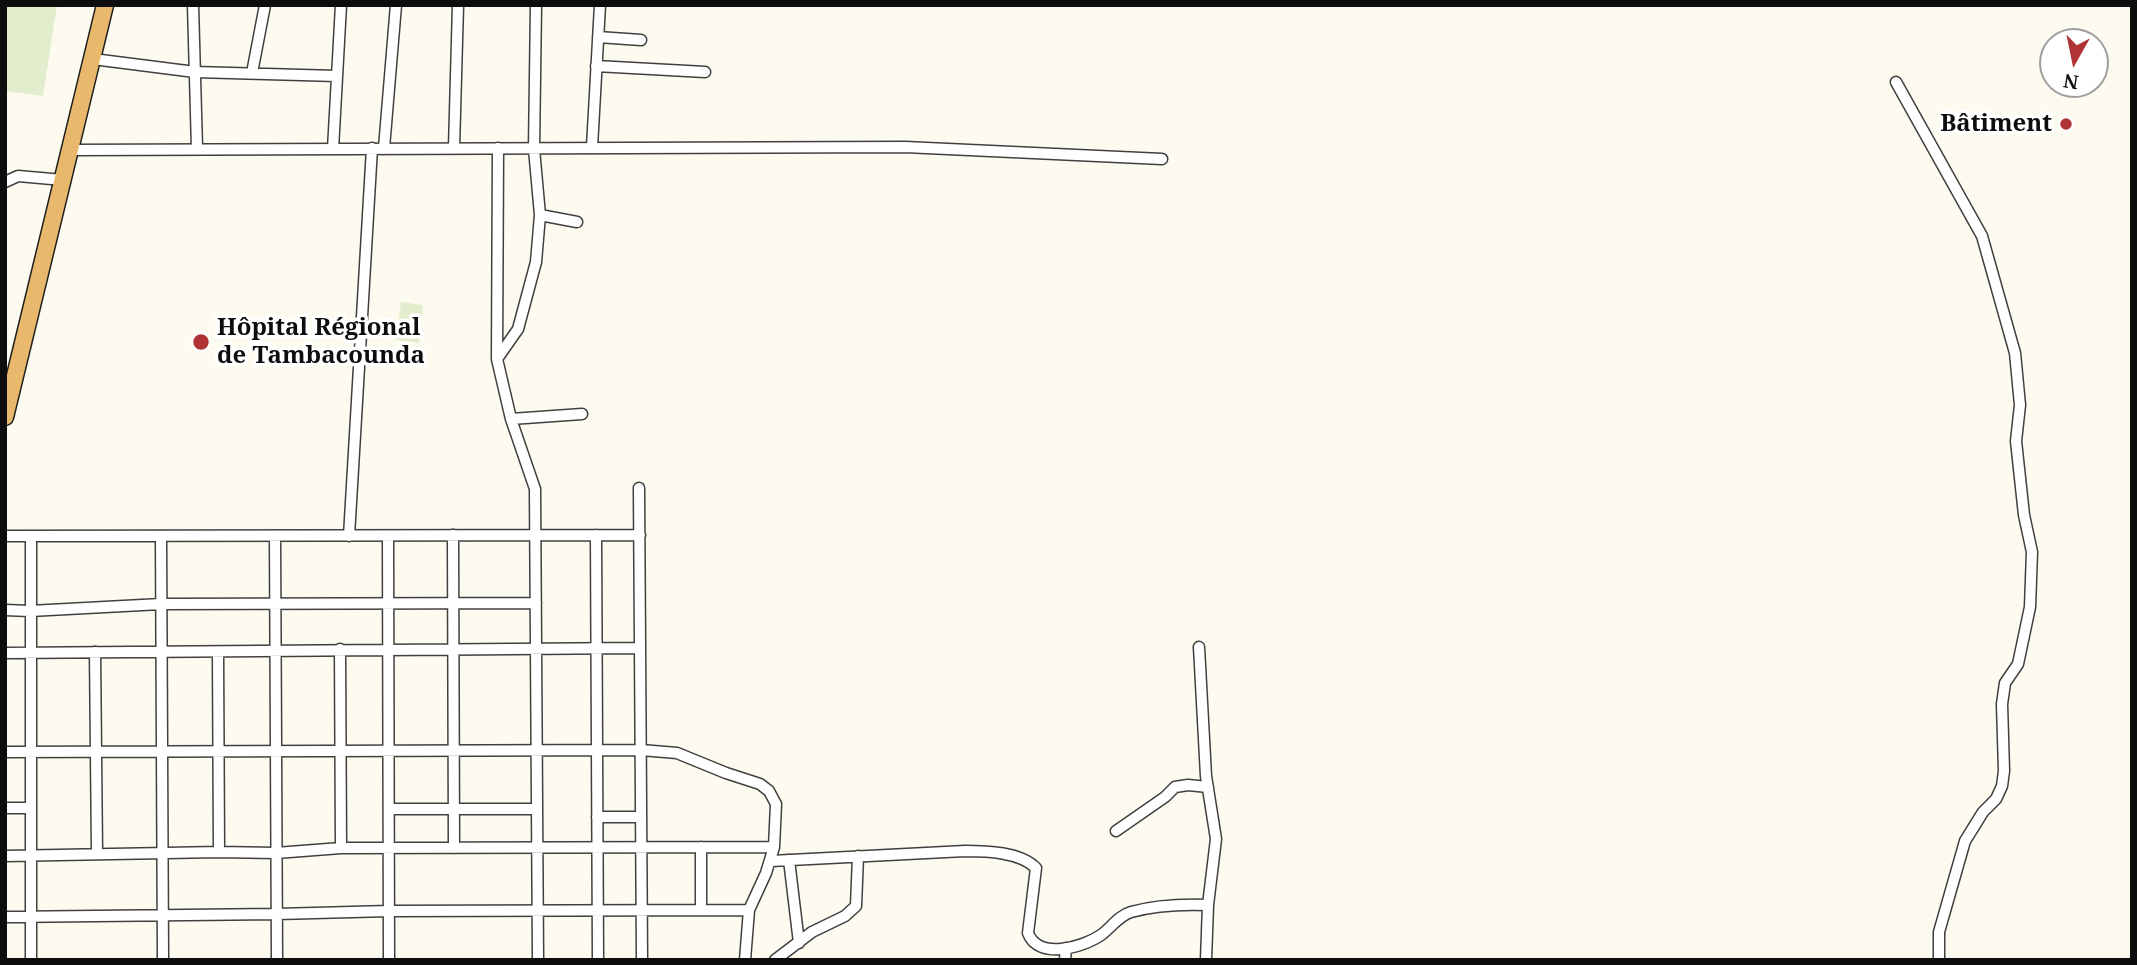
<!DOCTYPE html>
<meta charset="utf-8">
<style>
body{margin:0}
#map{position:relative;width:2137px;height:965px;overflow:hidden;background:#fdfbef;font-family:"Noto Serif",serif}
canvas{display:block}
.frame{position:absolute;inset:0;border:7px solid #0d0d0d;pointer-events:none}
.north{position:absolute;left:2039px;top:28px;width:70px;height:70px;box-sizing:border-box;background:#fff;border:2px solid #9e9e9e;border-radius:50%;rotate:189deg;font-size:19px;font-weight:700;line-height:28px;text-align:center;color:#0d0d0d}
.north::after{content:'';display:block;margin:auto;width:24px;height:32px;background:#b03336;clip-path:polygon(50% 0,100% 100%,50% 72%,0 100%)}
</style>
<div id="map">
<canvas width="2137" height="965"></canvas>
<div class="frame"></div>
<div class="north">N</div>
</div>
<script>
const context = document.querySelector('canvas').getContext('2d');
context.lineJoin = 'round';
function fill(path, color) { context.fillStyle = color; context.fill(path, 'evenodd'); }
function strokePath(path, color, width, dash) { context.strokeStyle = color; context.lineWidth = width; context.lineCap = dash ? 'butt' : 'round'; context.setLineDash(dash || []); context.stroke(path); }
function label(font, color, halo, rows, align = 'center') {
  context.font = font + ' "Noto Serif",serif'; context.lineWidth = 7; context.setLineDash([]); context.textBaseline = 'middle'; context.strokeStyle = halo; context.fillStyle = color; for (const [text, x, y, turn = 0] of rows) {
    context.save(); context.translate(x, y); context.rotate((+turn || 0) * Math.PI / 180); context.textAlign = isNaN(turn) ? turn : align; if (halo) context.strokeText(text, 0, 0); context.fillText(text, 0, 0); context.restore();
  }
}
const pitch = new Path2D(`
 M5,5H57L43,96L5,91Z
 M401,302L423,305L419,343L396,340Z`);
const minor = new Path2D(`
 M193,5L197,149
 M598,37L641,40
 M93,59L195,72L337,76
 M596,66L705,72
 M252,73L265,5
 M1896,82L1982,236L2015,353L2020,405L2016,441L2024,515L2032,552L2030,607L2018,664L2005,683L2002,704L2004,771L2002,786L1996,799L1983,812L1965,841L1939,932V960
 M592,147L600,5
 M384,148L396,5
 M454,148L458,5
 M498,148L497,359L511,419L535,489L538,960
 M333,149L341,5
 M71,150L905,147L1162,159
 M5,182L18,176L63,180
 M540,215L577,222
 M497,359L518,329L536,262L540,215L534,149L536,5
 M511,419L582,414
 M639,488L642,960
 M453,535L454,848
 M596,535L598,960
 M5,536L640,535
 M31,536V960
 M161,536L163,960
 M275,536L277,960
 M349,536L372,148
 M388,536L389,960
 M5,610L30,611L161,604L536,603
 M1199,647L1206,776L1216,839L1208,905L1206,960
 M340,649L341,848
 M95,652L97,854
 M5,653L640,648
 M218,653L219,852
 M5,752L641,750L677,753L726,773L760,784L769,791L776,804L774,847L766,873L749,910L745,960
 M5,808H30
 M389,809H537
 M597,817H641
 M1116,831L1165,797L1175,787L1188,785L1208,787
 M701,847V910
 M5,856L219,852L276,853L341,848L774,847
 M789,860L799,943
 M771,861L965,851C987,851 1020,852 1036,868L1028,933C1038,960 1082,948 1101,935C1111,928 1118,916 1131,912C1156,905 1182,904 1208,905
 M5,917L277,914L389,911L749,910
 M775,960L812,932L845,916L856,906L858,856
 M1065,960L1066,948`);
const trunk = new Path2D(`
 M5,417L105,5`);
const markers = [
 [2066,124,7,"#b03336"],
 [201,342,9,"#b03336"]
];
const poiNames = [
 ["Bâtiment",2052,124],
 ["Hôpital Régional",217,328,"left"],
 ["de Tambacounda",217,356,"left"]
];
fill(pitch, '#e1edcd');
strokePath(minor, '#404040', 13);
strokePath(trunk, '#1e1e1e', 19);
strokePath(minor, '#fff', 10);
strokePath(trunk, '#e8b96c', 16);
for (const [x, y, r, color] of markers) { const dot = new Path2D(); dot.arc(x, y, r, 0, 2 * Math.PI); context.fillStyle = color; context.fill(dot); strokePath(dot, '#fff', 2.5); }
label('bold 24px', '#0d0d0d', '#fff', poiNames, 'right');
</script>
